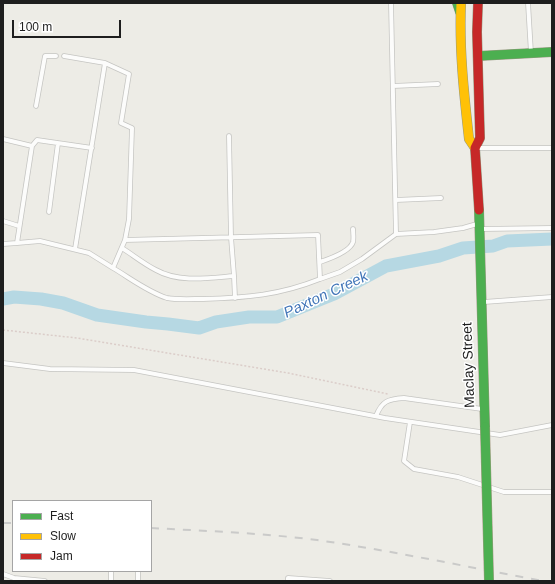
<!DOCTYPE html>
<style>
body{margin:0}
#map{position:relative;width:555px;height:584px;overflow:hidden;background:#edece6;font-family:Arial,sans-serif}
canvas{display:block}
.frame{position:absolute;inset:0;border:4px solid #1e1e1e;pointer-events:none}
.legend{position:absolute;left:12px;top:500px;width:140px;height:72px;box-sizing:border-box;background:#fff;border:1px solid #a5a5a5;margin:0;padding:5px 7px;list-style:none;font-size:12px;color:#1e1e1e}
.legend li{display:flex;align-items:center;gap:8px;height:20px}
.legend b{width:20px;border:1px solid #a5a5a5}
.scale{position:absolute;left:12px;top:20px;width:109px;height:18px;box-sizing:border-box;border:2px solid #1e1e1e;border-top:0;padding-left:5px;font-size:12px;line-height:14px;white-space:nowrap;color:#1e1e1e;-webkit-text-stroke:3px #fff;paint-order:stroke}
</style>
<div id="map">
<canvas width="555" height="584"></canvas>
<div class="frame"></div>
<ul class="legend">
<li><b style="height:5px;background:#4caf50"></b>Fast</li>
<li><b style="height:5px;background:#ffc107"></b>Slow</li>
<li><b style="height:5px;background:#c62828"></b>Jam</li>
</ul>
<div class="scale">100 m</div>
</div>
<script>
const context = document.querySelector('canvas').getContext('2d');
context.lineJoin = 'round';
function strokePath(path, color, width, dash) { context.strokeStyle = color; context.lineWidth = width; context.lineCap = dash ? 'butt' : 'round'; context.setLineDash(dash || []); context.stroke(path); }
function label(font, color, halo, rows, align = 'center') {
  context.font = font + ' Arial,sans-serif'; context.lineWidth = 3; context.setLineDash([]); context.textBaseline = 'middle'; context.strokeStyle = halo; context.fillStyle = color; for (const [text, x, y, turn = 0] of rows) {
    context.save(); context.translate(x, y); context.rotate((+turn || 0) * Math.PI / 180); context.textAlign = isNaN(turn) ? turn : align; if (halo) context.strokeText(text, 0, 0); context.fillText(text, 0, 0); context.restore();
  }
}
const river = new Path2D(`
 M3,299L14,297L41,299L63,303L97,315L146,322L168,324L199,328L216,322L249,317H277L334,294L386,266L439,256L463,248L493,246L507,241L552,239`);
const path = new Path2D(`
 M3,330L77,338L288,373L388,394`);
const lane = new Path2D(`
 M391,3L396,234
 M528,3L531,53
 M64,56L105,63
 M393,86L438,84
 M36,106L45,56H56
 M3,139L32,146L17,243L3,244
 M32,146L37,140L92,148
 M478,148H552
 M396,200L441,198
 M49,212L58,143
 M3,221L19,226
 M482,229L552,228
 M17,243L40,241L89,253L113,268L125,240L318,235L320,279L340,272L362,259L396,234L434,232L463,228L477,224
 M122,248C133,255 144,264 156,270C179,283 209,278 234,276L231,237L229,136
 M75,249L105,63L129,74L121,123L132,128L129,219L125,240
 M320,262C329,259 350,252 353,242C354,238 353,232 353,229
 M113,268C130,278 148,292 167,298C176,300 193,299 203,299C246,298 280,295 320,279
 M234,276L235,298
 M484,302L552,297
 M3,363L50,369L134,370L385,418L500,435L552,425
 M376,416C382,401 388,399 404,398L482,409
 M410,422L404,461L414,469L458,477L504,492H552
 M138,571V581
 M3,574L14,578L45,581
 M111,581V571
 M288,581V578L330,581`);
const fast = new Path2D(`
 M457,3L460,12
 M478,56L552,52
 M479,210L485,427`);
const slow = new Path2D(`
 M461,3C459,49 464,94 469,139L475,148`);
const jam = new Path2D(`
 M478,3L477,32L480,138L475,148L479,210`);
const rail = new Path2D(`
 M3,523H13
 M151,528C206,531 262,533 317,540C393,551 468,567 543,581`);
const fastBridge = new Path2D(`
 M485,427L489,581`);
const streetNames = [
 ["Maclay Street",469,365,-92]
];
const waterNames = [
 ["Paxton Creek",326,295,-25]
];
strokePath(river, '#b6d8e3', 13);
strokePath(lane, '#c5c5c2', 5.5);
strokePath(fast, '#94977e', 10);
strokePath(slow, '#94977e', 10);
strokePath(jam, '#94977e', 10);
strokePath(path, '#dbcdc9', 1.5, [2, 2]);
strokePath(lane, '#fcfcfb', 4);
strokePath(fast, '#4caf50', 9);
strokePath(slow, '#ffc107', 9);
strokePath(jam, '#c62828', 9);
strokePath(rail, '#cacac9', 2, [8, 8]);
strokePath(fastBridge, '#a39b82', 10, []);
strokePath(fastBridge, '#4caf50', 9);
label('14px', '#1e1e1e', '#fff', streetNames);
label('italic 15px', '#4175b8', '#fff', waterNames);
</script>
